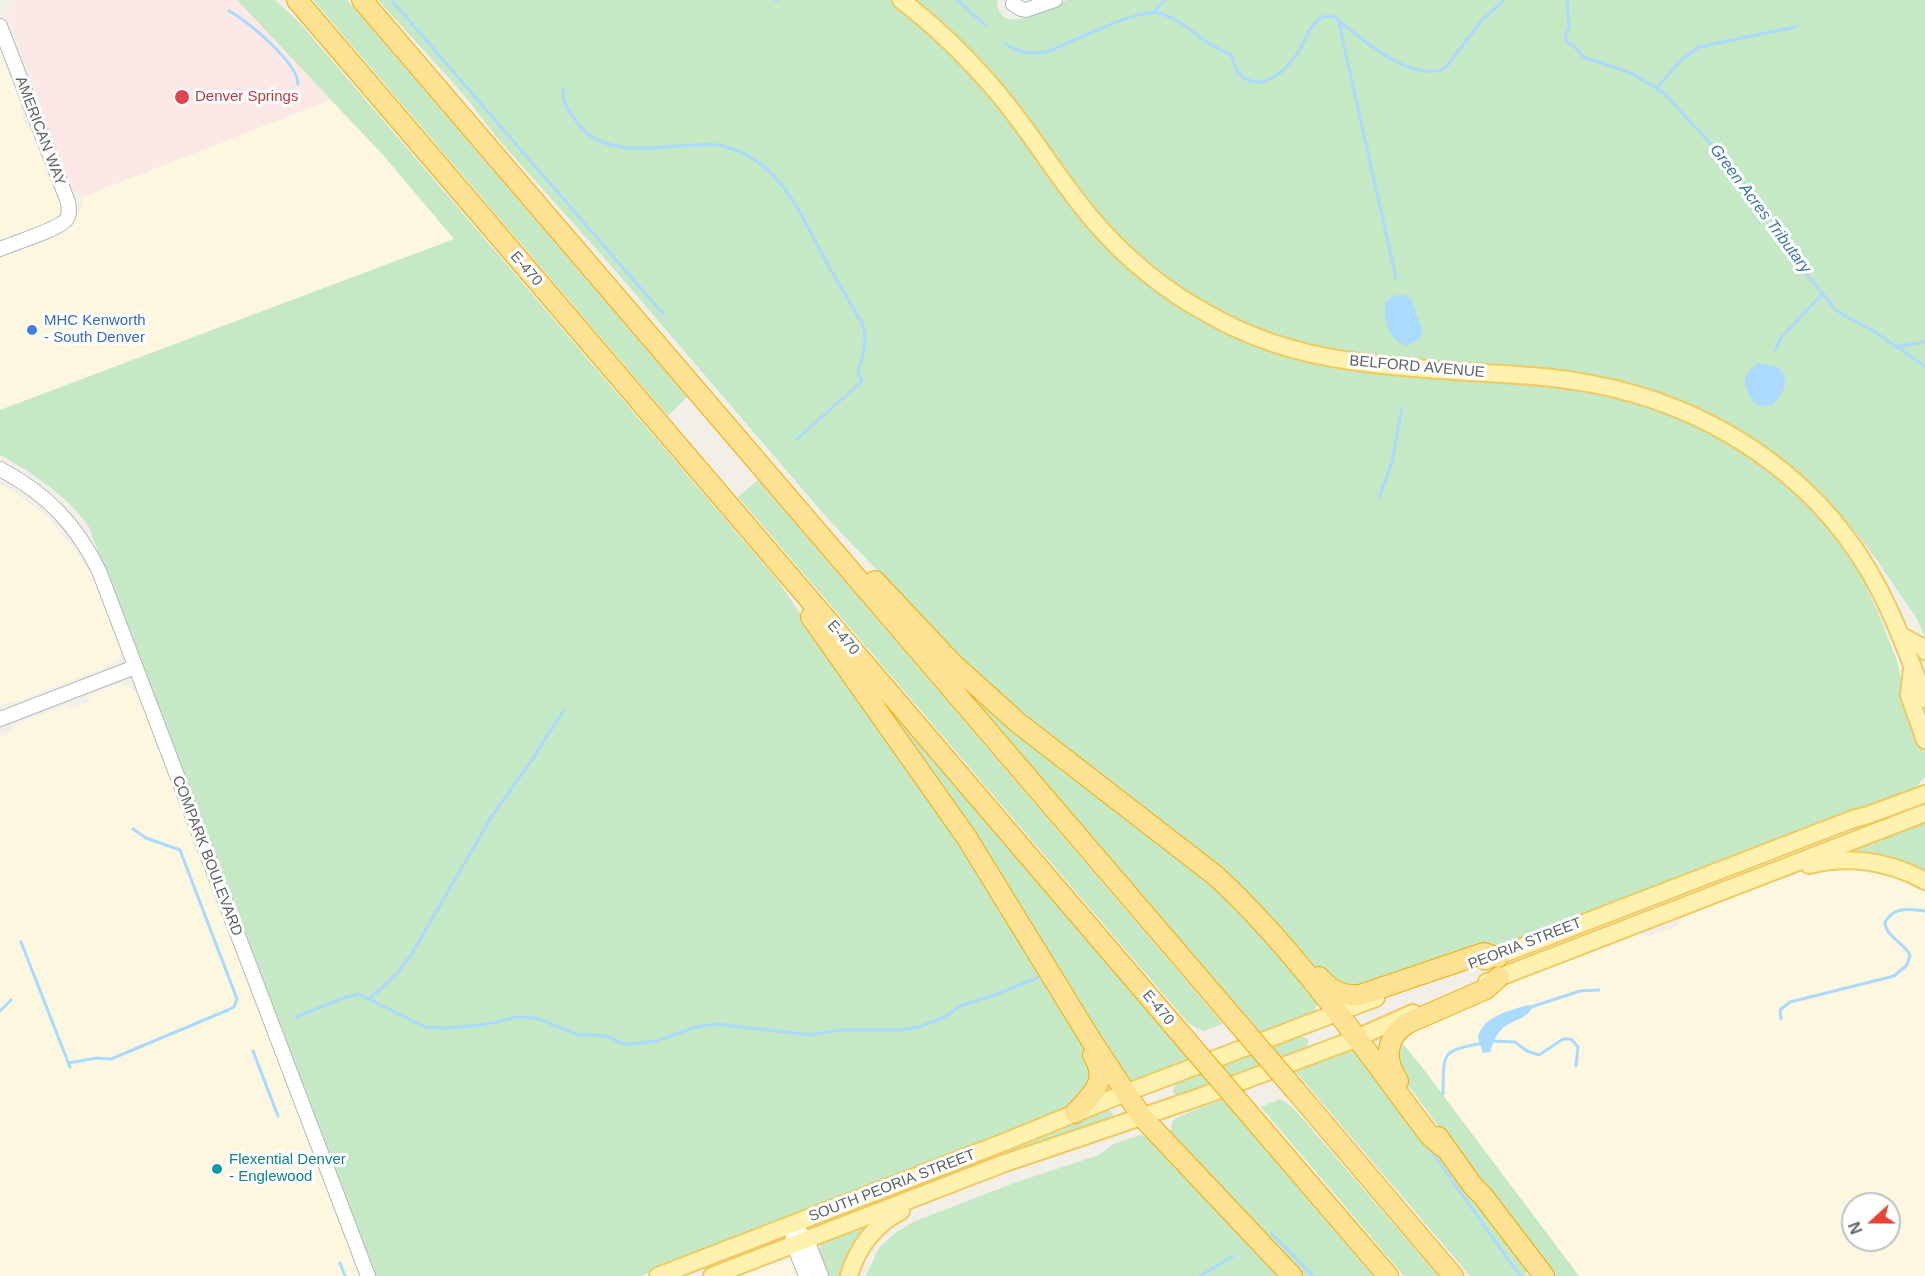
<!DOCTYPE html>
<style>
body{margin:0}
#map{position:relative;width:1925px;height:1276px;overflow:hidden;background:#f1efe8;font-family:Helvetica,sans-serif}
canvas{display:block}
.north{position:absolute;left:1841px;top:1192px;width:60px;height:60px;box-sizing:border-box;background:#fff;border:2px solid #bfc1c3;border-radius:50%;rotate:249deg;font-size:16px;font-weight:700;line-height:24px;text-align:center;color:#5f6368}
.north::after{content:'';display:block;margin:auto;width:21px;height:27px;background:#ea4335;clip-path:polygon(50% 0,100% 100%,50% 72%,0 100%)}
</style>
<div id="map">
<canvas width="1925" height="1276"></canvas>
<div class="north">N</div>
</div>
<script>
const context = document.querySelector('canvas').getContext('2d');
context.lineJoin = 'round';
function fill(path, color) { context.fillStyle = color; context.fill(path, 'evenodd'); }
function strokePath(path, color, width, dash) { context.strokeStyle = color; context.lineWidth = width; context.lineCap = dash ? 'butt' : 'round'; context.setLineDash(dash || []); context.stroke(path); }
function label(font, color, halo, rows, align = 'center') {
  context.font = font + ' Helvetica,sans-serif'; context.lineWidth = 6; context.setLineDash([]); context.textBaseline = 'middle'; context.strokeStyle = halo; context.fillStyle = color; for (const [text, x, y, turn = 0] of rows) {
    context.save(); context.translate(x, y); context.rotate((+turn || 0) * Math.PI / 180); context.textAlign = isNaN(turn) ? turn : align; if (halo) context.strokeText(text, 0, 0); context.fillText(text, 0, 0); context.restore();
  }
}
const commercial = new Path2D(`
 M0,48L21,103L20,111L26,126L32,132L59,200L61,213L55,220L0,240Z
 M330,100L384,156L454,239L0,410V258L62,234L68,230L83,207L82,197Z
 M0,484L16,493L46,516L75,549L97,584L121,646L119,659L114,664L13,703L8,702L0,706Z
 M121,683L130,686L134,692L137,689L264,1023V1027L275,1051L361,1276H0V737L12,732L14,725L66,705L72,709L88,703L90,695Z
 M1865,866L1925,885V1276H1579L1401,1042L1413,1024L1523,977L1635,934L1641,933L1644,937L1678,926V920L1684,915L1787,876L1815,868ZM1853,1204H1889V1240H1853Z
 M769,1260L771,1263L779,1260L783,1262L788,1260L790,1263L794,1262L800,1276H728Z`);
const medical = new Path2D(`
 M12,0H237L330,100L82,197L74,190L70,184L36,95L38,94L11,24V13L15,9Z`);
const green = new Path2D(`
 M237,0H275L299,22L778,581L892,749L954,835L1089,1054L1093,1082L1067,1109L1019,1129L640,1276H374L88,525C64,494 34,473 0,455V410L454,239L384,156Z
 M313,0H347L687,397L668,416Z
 M378,0H890L940,42L987,91L1071,202L1239,337L1572,387L1653,406L1710,431L1774,472L1815,512L1837,539L1863,580L1877,610L1897,661L1909,710L1925,752V777L1915,788L1502,945L1368,990L1356,991L1316,970L1311,961L1255,900L1223,870L1008,706L829,520L614,269L497,138L465,96Z
 M913,0H997C997,14 1005,22 1019,19L1067,0H1925V637L1917,619L1881,566L1855,531L1829,501L1782,461L1678,401L1320,349C1301,343 1280,339 1262,331C1203,307 1152,272 1108,225Z
 M758,480L1223,1024L1203,1031L1188,1023L738,497Z
 M959,681L1207,878L1241,909L1318,1002L1314,1013L1262,1034Z
 M871,688L907,730L1190,1061L1133,1083H1128Z
 M1925,818V876L1838,852Z
 M1301,1036L1308,1039V1044L1306,1047L1180,1096L1174,1094L1173,1091L1175,1084Z
 M1399,1039L1422,1067L1579,1276H1548L1411,1089L1397,1075Z
 M1350,1050L1356,1052L1428,1144L1466,1186L1527,1270L1525,1274L1527,1276H1470L1295,1071Z
 M1222,1099L1373,1276H1300L1170,1133L1172,1122L1176,1118Z
 M1280,1099L1291,1106L1304,1120L1438,1276H1404L1261,1107Z
 M1108,1108L1113,1114V1118L853,1216L851,1212L953,1173L976,1160Z
 M1140,1135L1147,1137L1165,1155L1282,1276H866L879,1248L894,1234L913,1222L1014,1183L1099,1155L1114,1144Z
 M878,1219L845,1276H827C822,1264 814,1252 824,1240Z`);
const water = new Path2D(`
 M1397,295H1404L1411,298L1423,333L1418,340L1406,346C1388,339 1383,320 1386,301Z
 M1759,363L1778,367L1785,376L1784,389L1773,405L1763,406L1754,404C1745,386 1737,378 1759,363Z
 M1529,1005L1532,1008C1526,1019 1513,1020 1504,1027C1496,1034 1493,1043 1490,1052L1483,1053L1478,1038C1481,1017 1512,1009 1529,1005Z`);
const stream = new Path2D(`
 M775,0H778
 M957,0L985,25
 M1567,0L1569,27L1565,37L1567,42L1574,46L1583,57L1631,73L1664,93L1730,165L1775,225L1807,275L1835,309L1845,316L1872,330L1925,366
 M393,2L663,314
 M229,11C247,20 298,63 298,84
 M1155,11L1164,1
 M1339,23L1396,278
 M1004,43C1017,52 1031,55 1046,52C1071,43 1137,8 1159,13C1182,19 1198,39 1219,49C1223,51 1227,53 1231,55C1235,61 1233,67 1238,72C1259,97 1288,70 1300,49C1305,40 1309,28 1317,21C1322,16 1327,16 1334,17C1357,35 1415,87 1446,67L1483,19L1504,0
 M1657,88L1679,62L1698,47L1796,27
 M564,89C561,102 567,108 574,118C577,122 581,129 585,132C614,156 657,147 691,145C701,145 713,143 723,146C777,159 798,208 821,252C834,276 848,300 862,323C869,340 862,357 858,373L862,380L860,383L797,439
 M1895,347L1925,342
 M1775,350L1782,337L1822,294
 M1379,498L1392,462L1402,408
 M21,942L70,1067
 M370,998L395,976L411,955L492,816L531,761L564,710
 M1528,1008L1580,991L1599,990
 M0,1011L11,1000
 M296,1017L346,997L359,994L425,1027L446,1028L482,1025L518,1017L536,1018L579,1035H597L610,1037L620,1043L631,1044L656,1041L696,1027L717,1024L810,1035L840,1030H900L919,1027L943,1018L960,1006L997,994L1037,978
 M1781,1019L1780,1010L1790,1002L1894,976L1907,965L1910,955C1904,943 1885,936 1885,922C1895,906 1908,909 1925,911
 M1492,1041L1515,1042L1527,1051L1539,1055L1563,1039H1571L1578,1047L1576,1066
 M253,1051L278,1116
 M68,1063L97,1058L111,1059L228,1010L234,1007L237,999L180,850L146,838L133,829
 M1443,1094C1444,1052 1440,1051 1483,1043
 M1431,1151L1520,1276
 M1272,1234L1313,1276
 M340,1263L345,1276
 M1200,1276L1233,1256`);
const minor = new Path2D(`
 M1013,4L1021,9L1026,10L1055,0
 M0,26L68,202C69,209 70,215 66,220C57,230 14,243 0,249
 M0,469C47,494 76,524 99,571L368,1276
 M0,719L135,667
 M792,1224L807,1240L821,1276
 M793,1235L794,1245L806,1276`);
const major = new Path2D(`
 M901,0C938,28 971,61 1001,97C1033,136 1059,180 1092,219C1125,258 1165,291 1210,315C1289,360 1365,364 1453,371C1499,374 1547,375 1592,384C1706,405 1810,471 1869,571C1893,612 1908,655 1925,699
 M1900,635L1924,648L1925,651
 M1912,669L1909,695L1925,740
 M1809,865C1848,855 1890,861 1925,881
 M1485,961L1853,819L1868,815L1925,794
 M1487,982L1925,813
 M658,1276L1007,1141L1125,1093L1376,998
 M712,1276L1005,1163L1200,1097L1350,1041L1413,1013
 M849,1276C857,1248 875,1224 901,1211`);
const highway = new Path2D(`
 M297,0L1186,1040
 M362,0L1236,1021
 M875,581L954,665L1017,722L1216,876C1299,953 1363,1047 1430,1136L1444,1148
 M811,617L967,838L1091,1040L1142,1117L1292,1276
 M1319,977C1330,990 1343,997 1360,995L1484,953L1498,957
 M1398,1081C1384,1060 1385,1037 1408,1023L1486,989L1499,977
 M1296,1091L1453,1276
 M1075,1113C1093,1094 1109,1081 1093,1055
 M1250,1115L1388,1276
 M1438,1137L1473,1186L1483,1196L1544,1276`);
const highwayBridge = new Path2D(`
 M1236,1021L1296,1091
 M1186,1040L1250,1115`);
const markers = [
 [182,97,8,"#e0444e"],
 [32,330,6,"#3f7fe0"],
 [217,1169,6,"#0f9aa8"]
];
const healthNames = [
 ["Denver Springs",195,97]
];
const streetNames = [
 ["AMERICAN WAY",40,131,69],
 ["E-470",526,269,49],
 ["BELFORD AVENUE",1417,367,5],
 ["E-470",843,638,49],
 ["COMPARK BOULEVARD",207,856,69],
 ["PEORIA STREET",1525,944,-21],
 ["E-470",1158,1008,50],
 ["SOUTH PEORIA STREET",892,1186,-21]
];
const shopNames = [
 ["MHC Kenworth",44,321],
 ["- South Denver",44,338]
];
const cultureNames = [
 ["Flexential Denver",229,1160],
 ["- Englewood",229,1177]
];
const waterNames = [
 ["Green Acres Tributary",1760,209,53]
];
fill(commercial, '#fef7e0');
fill(medical, '#fce8e6');
fill(green, '#c5e8c5');
fill(water, '#aadaff');
strokePath(stream, '#aadaff', 3);
strokePath(minor, '#b5b8bc', 16);
strokePath(major, '#f2c960', 20);
strokePath(highway, '#f9ab00', 22);
strokePath(minor, '#fff', 14);
strokePath(major, '#fff2af', 16);
strokePath(highway, '#fde293', 20);
strokePath(highwayBridge, '#f9ab00', 22, []);
strokePath(highwayBridge, '#fde293', 20);
for (const [x, y, r, color] of markers) { const dot = new Path2D(); dot.arc(x, y, r, 0, 2 * Math.PI); context.fillStyle = color; context.fill(dot); strokePath(dot, '#fff', 2); }
label('15px', '#be3a42', '#fff', healthNames, 'left');
label('15px', '#5f6368', '#fff', streetNames);
label('15px', '#366cbe', '#fff', shopNames, 'left');
label('15px', '#0d838f', '#fff', cultureNames, 'left');
label('italic 16px', '#4174aa', '#fff', waterNames);
</script>
